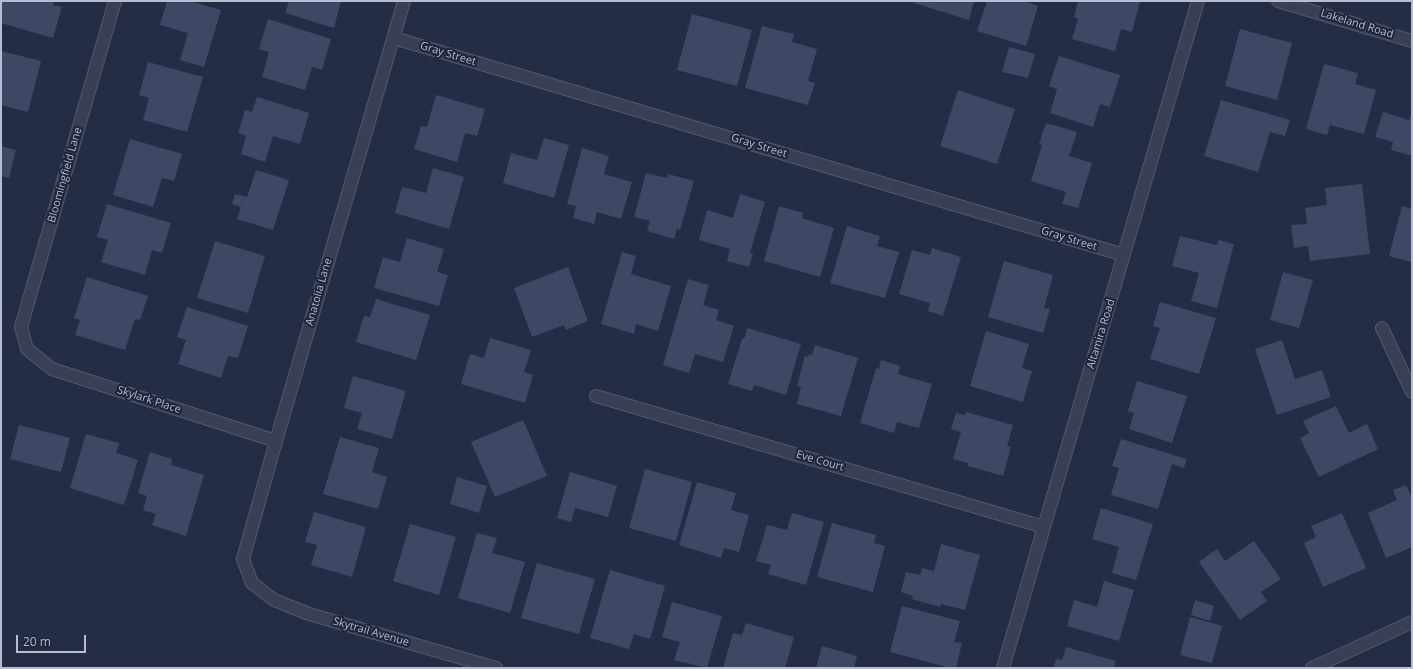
<!DOCTYPE html>
<style>
body{margin:0}
#map{position:relative;width:1413px;height:669px;overflow:hidden;background:#252d46;font-family:"Open Sans",sans-serif}
canvas{display:block}
.frame{position:absolute;inset:0;border:2px solid #b7bcce;pointer-events:none}
.scale{position:absolute;left:16px;top:635px;width:70px;height:18px;box-sizing:border-box;border:2px solid #b7bcce;border-top:0;padding-left:5px;font-size:12px;line-height:14px;white-space:nowrap;color:#b7bcce;-webkit-text-stroke:3px #1e253b;paint-order:stroke}
</style>
<div id="map">
<canvas width="1413" height="669"></canvas>
<div class="frame"></div>
<div class="scale">20 m</div>
</div>
<script>
const context = document.querySelector('canvas').getContext('2d');
context.lineJoin = 'round';
function fill(path, color) { context.fillStyle = color; context.fill(path, 'evenodd'); }
function strokePath(path, color, width, dash) { context.strokeStyle = color; context.lineWidth = width; context.lineCap = dash ? 'butt' : 'round'; context.setLineDash(dash || []); context.stroke(path); }
function label(font, color, halo, rows, align = 'center') {
  context.font = font + ' "Open Sans",sans-serif'; context.lineWidth = 4; context.setLineDash([]); context.textBaseline = 'middle'; context.strokeStyle = halo; context.fillStyle = color; for (const [text, x, y, turn = 0] of rows) {
    context.save(); context.translate(x, y); context.rotate((+turn || 0) * Math.PI / 180); context.textAlign = isNaN(turn) ? turn : align; if (halo) context.strokeText(text, 0, 0); context.fillText(text, 0, 0); context.restore();
  }
}
const building = new Path2D(`
 M1,1H54L53,5L62,7L53,38L1,23Z
 M167,1H189L221,10L204,67L180,60L188,33L160,25Z
 M289,1H341L334,28L285,13Z
 M915,1H974L969,20L914,3Z
 M987,1H1023L1038,6L1026,46L977,31Z
 M1078,1H1140L1132,32L1121,29L1115,51L1072,39L1078,19L1074,17Z
 M692,14L752,30L737,86L677,70Z
 M268,19L331,39L322,70L312,67L305,90L262,77L269,52L259,49Z
 M762,26L794,34L792,42L817,49L808,81L815,83L808,105L745,88Z
 M1240,29L1292,43L1277,100L1225,86Z
 M1009,47L1035,54L1028,78L1002,72Z
 M1,51L41,61L28,112L1,105Z
 M1059,56L1120,75L1110,107L1100,104L1093,127L1050,113L1057,89L1049,86Z
 M148,62L203,77L187,132L143,120L149,98L139,95Z
 M1324,64L1358,73L1355,84L1376,90L1364,134L1330,125L1327,135L1306,129Z
 M958,90L1015,109L997,164L940,146Z
 M436,95L485,109L477,136L465,133L457,162L414,149L421,126L427,127Z
 M257,97L309,113L300,144L273,136L265,162L241,154L246,136L238,133L245,110L252,112Z
 M1221,100L1290,120L1285,136L1270,132L1258,172L1204,156Z
 M1383,112L1409,120L1412,112V156L1391,150L1393,142L1375,137Z
 M1046,123L1077,132L1069,156L1092,163L1078,208L1062,204L1066,192L1031,181L1042,145L1039,144Z
 M544,138L569,145L554,198L503,183L511,153L537,160Z
 M130,139L182,154L174,181L162,178L153,207L113,195Z
 M1,146L16,150L9,178L1,176Z
 M582,148L609,156L604,174L632,182L621,219L597,212L594,224L573,218L576,206L567,204Z
 M433,168L464,177L449,229L395,213L402,187L426,193Z
 M256,170L289,180L273,230L237,219L241,207L232,204L235,194L247,197Z
 M646,173L667,178L668,174L694,181L680,230L677,229L674,239L647,231L650,221L634,217Z
 M1362,184L1370,254L1310,261L1308,246L1294,248L1291,225L1307,224L1305,208L1327,205L1325,188Z
 M740,194L765,202L750,253H753L749,267L727,261L730,249L699,240L707,210L733,218Z
 M107,204L171,223L162,253L152,250L145,275L101,262L108,240L97,237Z
 M779,206L803,213L802,218L834,228L820,277L764,261Z
 M1402,206L1412,209V262L1389,256Z
 M847,226L880,236L877,246L899,252L885,298L830,283Z
 M1180,236L1217,245L1219,240L1234,244L1217,308L1191,301L1199,273L1172,266Z
 M407,238L444,249L437,272L448,275L439,306L374,288L383,257L400,262Z
 M215,241L265,256L248,313L197,298Z
 M932,248L961,257L943,316L928,311L930,303L899,294L912,250L930,255Z
 M622,252L636,256L631,274L671,286L658,331L636,324L634,334L601,324Z
 M1004,261L1053,275L1044,308L1050,309L1043,333L988,317Z
 M568,267L588,321L566,330L564,325L532,337L514,288Z
 M1283,272L1313,280L1299,328L1270,320Z
 M87,277L148,296L140,320L135,319L125,350L75,335L80,320L74,318Z
 M688,279L709,285L703,305L719,310L716,320L734,326L723,362L695,354L689,373L663,365Z
 M376,299L430,315L416,360L356,342L364,316L370,317Z
 M1160,302L1216,318L1199,374L1150,359L1160,328L1153,326Z
 M187,307L248,326L238,358L228,356L221,378L178,364L186,340L177,337Z
 M747,328L801,344L786,395L754,385L752,391L728,384L742,339L745,337Z
 M986,331L1029,344L1022,368L1032,371L1023,402L970,386Z
 M490,338L531,350L524,372L533,375L525,403L461,384L470,354L484,358Z
 M1282,340L1295,379L1322,370L1331,397L1277,415L1255,349Z
 M815,345L858,358L841,416L797,404L801,387L797,386L805,356L808,357L809,354L812,355Z
 M881,360L900,366L898,374L932,384L919,428L897,422L894,433L860,423L876,368L879,369Z
 M353,376L406,391L392,439L357,429L362,413L344,408Z
 M1137,381L1187,396L1172,443L1129,429L1134,413L1128,411Z
 M1336,406L1349,433L1367,424L1378,449L1319,477L1300,438L1309,433L1303,421Z
 M966,412L1013,425L1007,446L1011,447L1003,476L968,466V463L953,459L961,432L951,429L956,413L965,415Z
 M523,420L547,476L495,497L471,442Z
 M19,425L70,438L61,472L10,459Z
 M86,434L119,443L116,453L138,460L124,505L70,488Z
 M340,437L379,448L372,472L387,477L378,509L323,494Z
 M1121,439L1187,459L1184,468L1172,464L1158,509L1111,495L1119,468L1112,466Z
 M150,452L172,459L171,465L204,475L186,536L152,525L156,514L143,510L147,496L138,493Z
 M645,469L692,482L676,541L629,528Z
 M570,472L617,486L608,517L575,508L571,522L557,518Z
 M457,477L487,486L479,513L450,504Z
 M697,482L736,493L731,510L749,515L739,552L724,548L721,558L679,545Z
 M1406,485L1412,498V547L1386,558L1368,513L1397,500L1393,490Z
 M1101,508L1153,524L1136,580L1112,573L1119,547L1092,539Z
 M314,512L366,527L352,577L311,565L317,545L305,542Z
 M792,513L824,522L806,585L768,574L771,565L756,561L767,525L787,530Z
 M1342,513L1366,568L1323,587L1304,543L1316,537L1311,526Z
 M832,523L876,535L874,543L885,546L873,592L817,577Z
 M410,524L456,537L439,595L393,581Z
 M477,533L497,538L492,553L525,562L510,613L458,598Z
 M1254,541L1281,579L1261,592L1267,601L1240,620L1199,562L1217,549L1225,561Z
 M941,544L980,555L965,610L941,604L940,607L912,599L913,596L901,592L906,572L920,575L922,568L934,571Z
 M537,563L595,579L579,634L521,618Z
 M610,570L665,586L650,639L634,634L629,649L590,638Z
 M1104,581L1134,590L1119,641L1067,626L1074,600L1097,607Z
 M1195,600L1214,606L1210,621L1191,615Z
 M672,602L722,616L707,668L674,660L680,642L662,637Z
 M902,606L960,621L954,642L962,643L956,668H950L890,652Z
 M1190,617L1222,626L1212,663L1180,655Z
 M746,623L794,637L785,668H723L733,633L742,635Z
 M822,646L857,656L854,668H816Z
 M1066,647L1116,661L1114,668H1053L1056,659L1062,660Z`);
const minor = new Path2D(`
 M115,1L21,327L27,349L52,369L276,441
 M404,1L276,441L243,559L252,583L274,600L309,614L496,668
 M1278,1L1412,41
 M394,38L1124,255
 M1382,328L1412,392
 M596,396L1044,527
 M1003,668L1044,527L1198,1
 M1312,668L1412,622`);
const streetNames = [
 ["Lakeland Road",1357,24,17],
 ["Gray Street",448,54,17],
 ["Gray Street",759,146,17],
 ["Bloomingfield Lane",65,175,-74],
 ["Gray Street",1069,239,17],
 ["Anatolia Lane",319,292,-74],
 ["Altamira Road",1101,334,-73],
 ["Skylark Place",149,400,18],
 ["Eve Court",820,461,16],
 ["Skytrail Avenue",371,632,16]
];
fill(building, '#3e4864');
strokePath(minor, '#52586d', 14);
strokePath(minor, '#394055', 12);
label('11px', '#b7bcce', '#1e253b', streetNames);
</script>
